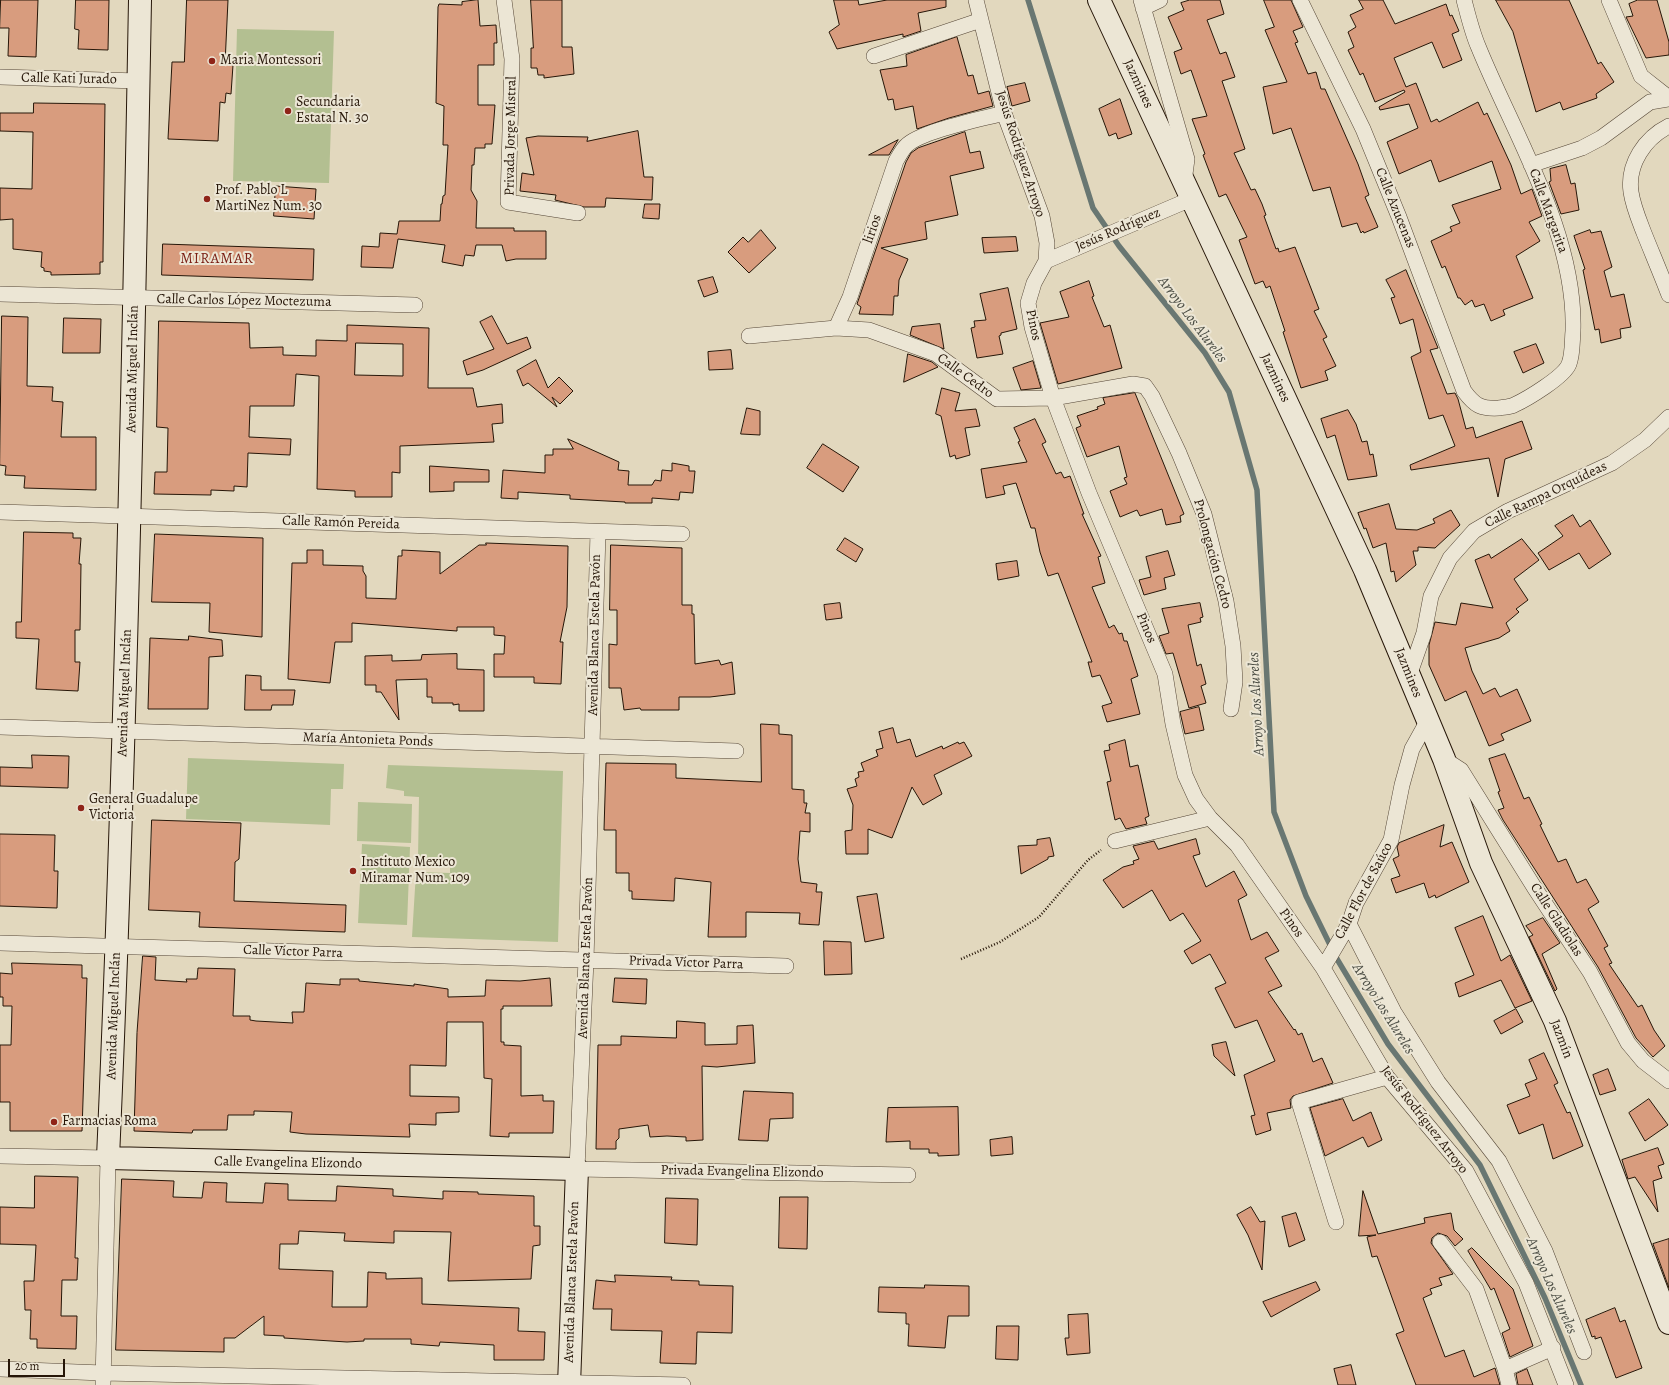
<!DOCTYPE html>
<meta charset="utf-8">
<style>
body{margin:0}
#map{position:relative;width:1669px;height:1385px;overflow:hidden;background:#e2d8be;font-family:Alegreya,serif}
canvas{display:block}
.scale{position:absolute;left:8px;top:1359px;width:57px;height:18px;box-sizing:border-box;border:2px solid #261608;border-top:0;padding-left:5px;font-size:12px;line-height:14px;white-space:nowrap;color:#261608;-webkit-text-stroke:3px #ece6d5;paint-order:stroke}
</style>
<div id="map">
<canvas width="1669" height="1385"></canvas>
<div class="scale">20 m</div>
</div>
<script>
const context = document.querySelector('canvas').getContext('2d');
context.lineJoin = 'round';
function fill(path, color) { context.fillStyle = color; context.fill(path, 'evenodd'); }
function strokePath(path, color, width, dash) { context.strokeStyle = color; context.lineWidth = width; context.lineCap = dash ? 'butt' : 'round'; context.setLineDash(dash || []); context.stroke(path); }
function label(font, color, halo, rows, align = 'center') {
  context.font = font + ' Alegreya,serif'; context.lineWidth = 4; context.setLineDash([]); context.textBaseline = 'middle'; context.strokeStyle = halo; context.fillStyle = color; for (const [text, x, y, turn = 0] of rows) {
    context.save(); context.translate(x, y); context.rotate((+turn || 0) * Math.PI / 180); context.textAlign = isNaN(turn) ? turn : align; if (halo) context.strokeText(text, 0, 0); context.fillText(text, 0, 0); context.restore();
  }
}
const green = new Path2D(`
 M237,29L334,31L329,183L233,181Z
 M188,758L344,764L343,789H331L330,825L186,819Z
 M388,765L563,771L558,942L412,937L416,872L450,873V860L418,859L419,797L404,796V791L386,788Z
 M358,802L412,804L411,843L357,841Z
 M362,844L410,847L407,925L358,923Z`);
const stream = new Path2D(`
 M1028,0L1093,208L1119,246L1205,353L1229,392L1257,490L1274,812L1306,896L1337,959L1388,1044L1480,1165L1545,1298L1581,1385`);
const building = new Path2D(`
 M1,0H38L36,57L8,56L9,28H0Z
 M76,0H109L108,50L78,49L79,30L75,29Z
 M187,0H228L225,64L233,65L231,94L226,93L225,103L220,102L218,141L168,139L172,62H184Z
 M478,0L480,26L496,25L497,43H494V65H478V105H495L492,144H485V148H475L474,165H472L471,190L477,201L476,228H514V231H546V259H516L506,261L502,245H476L474,256L465,255L463,266L442,262L445,245L398,239L393,268L361,267L362,246L379,247L380,233L397,234L399,221H440L441,204H442L443,196L445,195L448,145H443L444,106L436,103L438,7L439,4L462,5V2Z
 M531,0H562V47H572L574,74L544,78V75H538L537,68H531V48H533Z
 M834,0H858L859,5L887,0H946V7L918,13L921,31L903,37V34L837,49L829,32L839,25Z
 M1190,0H1220L1224,14L1207,20L1220,54L1226,52L1235,77L1222,81L1245,149L1234,153L1251,190L1255,189L1262,204L1266,215L1264,216L1276,249L1278,248L1279,252L1295,247L1319,309L1314,311L1327,337L1323,339L1336,366L1325,371L1328,380L1301,388L1283,332L1285,331L1270,286L1266,288L1263,281L1255,284L1239,240L1247,237L1226,194L1219,197L1203,155L1205,154L1192,119L1207,116L1191,70L1181,74L1174,52L1182,49L1168,17L1184,10L1181,3Z
 M1264,0H1291L1303,27L1293,31L1298,42L1295,43L1308,74L1316,72L1321,89H1325L1358,164L1369,195L1365,197L1378,227L1364,233L1363,231L1361,233L1357,223L1342,227L1330,187L1313,191L1291,128L1273,134L1263,87L1287,82L1265,30L1274,27Z
 M1359,0H1383L1395,24L1446,4L1450,16L1452,15L1459,31L1452,34L1462,60L1443,68L1432,42L1394,58L1406,87L1416,83L1431,122L1437,119L1439,122L1478,102L1484,115L1487,113L1511,165L1521,194L1532,189L1542,216L1529,222L1540,241L1516,256L1533,298L1503,310L1505,315L1491,321L1484,304L1475,307L1472,300L1465,305L1460,298H1458L1445,266L1442,268L1431,241L1452,231L1450,227L1460,223L1452,205L1501,189L1492,161L1439,182L1431,160L1399,174L1387,142L1418,128L1409,104L1380,110L1379,107L1405,92L1404,90L1375,102L1363,73L1360,75L1348,50L1354,47L1348,32L1356,27L1350,15L1363,9Z
 M1496,0H1569L1598,64L1601,62L1614,82L1596,94L1597,98L1563,110L1560,102L1536,112L1513,32Z
 M1638,0H1657L1669,42V55L1646,58L1626,17L1633,16L1629,4Z
 M957,37L968,76L973,75L978,94L989,91L993,106L949,118L917,129L913,106L895,110L893,99L888,100L880,70L907,66L906,55Z
 M1025,83L1030,101L1012,106L1007,87Z
 M1120,99L1132,134L1118,139L1116,133L1109,136L1099,109Z
 M34,103L105,104L103,253V262H100V274L51,275V272L44,271V268L41,267L42,252L13,249V219L0,220V188L32,189L33,132L0,131V113H33Z
 M638,131L644,177H653L652,200L606,198L605,207H584L555,200L556,195L520,191L522,173L534,175L526,138L538,136L588,137L587,141Z
 M965,132L970,153L980,151L984,168L950,176L958,215L925,222L927,239L881,248L908,259L899,280L898,296H894L893,315L859,314L861,307L857,304L906,162L911,153L918,148Z
 M898,140L889,155H869Z
 M1566,165L1571,184L1575,183L1579,210L1561,214L1549,182L1551,181L1550,169Z
 M276,186L316,189L314,219L274,216Z
 M645,204H660L659,219L643,218Z
 M761,230L776,248L749,273L728,252L743,237L748,242Z
 M1590,230L1591,233L1601,231L1612,267L1604,271L1611,297L1624,294L1631,327L1620,329L1621,338L1601,343L1599,329L1595,330L1583,270L1585,269L1574,236Z
 M1016,237L1018,251L984,253L982,238Z
 M163,244L314,249L313,280L162,275Z
 M1406,270L1438,348L1430,350L1447,394L1455,393L1458,399L1466,429L1473,427L1476,438L1522,421L1532,449L1505,459L1498,497L1489,458L1411,470L1410,465L1455,446L1443,415L1429,419L1411,357L1421,352L1413,319L1400,324L1391,298L1395,297L1386,280Z
 M713,277L718,292L704,297L698,281Z
 M1089,281L1094,296L1092,297L1104,327L1110,325L1122,368L1058,384L1040,323L1069,317L1060,292Z
 M1008,288L1017,329L1001,333V335L999,336L1003,354L977,358L971,328L975,327L974,321L986,320L980,294Z
 M2,316L28,317L27,386L53,387L52,401L63,402L61,437H96V490L24,488L25,476L5,475L6,466L0,465Z
 M492,316L507,344L527,337L531,348L483,370L467,375L463,361L494,349L480,322Z
 M64,318L101,319L100,353H63Z
 M159,321L249,323L250,348L283,347V355L316,356V340L347,341V325L429,328L428,388H473L477,407L502,404L503,423L492,424L494,442L400,446V473L392,472V497H355V491L317,489L319,376L296,374L294,406H250L249,437L291,439L290,455L248,453L247,487L234,486V491L211,490V495L154,494L155,472H167L168,428L157,427ZM356,343L403,344V376L355,375Z
 M940,324L944,349L910,335L912,327Z
 M1536,344L1544,363L1523,373L1514,352Z
 M731,350L733,369L709,370L708,352Z
 M908,354L932,362L938,367L904,382Z
 M536,360L548,388L559,377L573,391L560,404L552,397L557,407L528,383L523,386L517,371Z
 M1033,361L1041,388L1021,390L1013,368Z
 M942,388L960,393L955,411L976,409L980,426L965,428L970,455L956,459L955,455L950,457L941,416L936,414Z
 M1135,393L1184,514L1180,516L1181,522L1166,525L1162,509L1140,516L1137,510L1120,517L1110,491L1127,484L1124,478L1127,477L1119,446L1087,457L1076,428L1081,426L1077,416L1098,409L1097,407L1105,404L1103,398Z
 M747,408L760,411V435L741,434Z
 M1348,410L1356,424L1362,442L1367,441L1370,455L1373,454L1377,476L1348,480L1335,435L1327,438L1321,419Z
 M1035,419L1046,442L1042,444L1056,474L1061,472L1064,478L1070,476L1084,514H1082L1101,556L1098,557L1105,583L1092,587L1109,628L1114,625L1119,634L1122,633L1124,641H1127L1138,676L1131,679L1140,714L1107,722L1102,706L1112,703L1100,675L1092,677L1088,662H1092L1058,573L1048,576L1040,552L1035,528H1031L1016,483L1003,486L1005,494L986,498L981,469L1027,462L1018,442L1020,441L1014,428Z
 M568,439L619,462L618,470L629,471L628,485H652L655,480L661,481L662,470L672,471V463L689,466V471H695L693,493L680,492L679,500L652,498V503H625V502L570,499V495L518,492V499L501,498L503,470L545,473V455H553V449H573Z
 M823,444L859,467L843,492L807,468Z
 M430,466L489,470V482H454V491L430,492Z
 M1389,504L1396,529L1417,530L1435,523L1433,519L1451,510L1460,525L1435,548L1418,547V551H1413L1416,565L1396,582L1394,571L1391,572L1386,543L1373,548L1366,528L1364,529L1358,513Z
 M1573,515L1580,527L1590,520L1611,554L1589,569L1579,553L1549,570L1538,553L1563,536L1555,526Z
 M24,532L73,533V538H81L79,564H81L80,630H75V662H80L78,691L36,689L39,639L16,638V622H21Z
 M155,534L263,538L262,637L209,632L210,603L152,602Z
 M845,538L863,549L856,562L837,550Z
 M1522,539L1539,560L1514,579L1528,600L1516,609L1519,612L1506,623L1510,631L1499,638L1465,648L1472,671L1483,694L1495,688L1500,697L1517,689L1531,721L1501,734L1504,740L1489,746L1466,691L1445,701L1429,665V645L1435,622L1456,625L1461,603L1493,608L1475,560L1489,554L1491,558Z
 M486,543L568,546L567,607L560,642H563L561,684L534,683V677H494V654H504L505,636L494,635V627H457V631L352,623V642H335L330,683L288,679L292,563H307V550H323V565L363,566V571L366,576V598L396,599L398,556H402V550L440,552V574L479,545H486Z
 M611,545L682,548V605H692V614H694L695,664L719,660L721,665L732,662L735,694L710,697H679V710H641L640,708L624,710L621,688H609V644L617,645V610H610Z
 M1168,551L1175,575L1164,578L1166,589L1144,595L1139,580L1151,577L1146,557Z
 M1017,561L1019,576L998,580L996,564Z
 M840,603L842,618L826,620L824,605Z
 M1200,603L1203,617L1200,618L1201,622L1188,625L1197,666L1201,664L1206,684L1201,686L1206,703L1189,708L1173,653L1166,654L1159,636L1169,633L1162,609Z
 M189,636L222,640L223,656L209,657L208,709H148L150,638L188,640Z
 M457,654V669L484,670V711H459V704L453,705V703H432V697H427V679L396,680L399,720L381,692H376V685H365V656L392,655V661L421,660L422,655Z
 M246,675L261,676V690H295L293,705H272L271,710H245Z
 M1199,707L1204,730L1185,734L1180,712Z
 M761,724L779,725V734L792,735V789L804,790V803H807L805,813H810V832L800,831L798,859L801,882L817,884L816,892H822L819,925L799,924L800,913L746,912V937H708L711,882L675,878L674,901L632,899V891H629V873H616V830H604L606,763L676,764V778L761,782Z
 M893,728L897,743L910,739L916,757L942,746L943,749L958,742L959,744L964,742L972,756L934,775L942,794L923,805L912,787L892,838L868,829V854H846L845,831L852,830L853,805L847,789L857,786L855,779L859,777L858,772L864,771L861,763L878,756L876,750L883,748L879,732Z
 M1125,740L1130,767L1138,765L1140,774L1149,816L1145,818L1147,824L1126,829L1120,818L1115,820L1107,782L1111,781L1104,751L1110,750L1109,745Z
 M1505,754L1524,799L1529,797L1542,824L1540,825L1558,862L1566,859L1577,883L1586,879L1599,902L1588,909L1608,946L1604,948L1612,963L1609,964L1638,1007L1642,1005L1654,1030L1665,1046L1653,1057L1636,1038L1598,967L1503,820L1498,810L1504,808L1498,792L1500,791L1489,759Z
 M32,755L69,756L68,788L0,786V767L32,768Z
 M152,820L241,823L239,859L235,862L234,901L346,905L345,932L199,927L200,912L149,910Z
 M1444,825L1440,847L1452,842L1469,882L1436,898L1435,895L1429,898L1424,883L1396,893L1391,879L1400,876L1393,859L1399,856L1397,847L1399,843Z
 M0,834L55,835L54,871H58L57,908L0,906Z
 M1050,838L1054,856L1048,857V859L1021,874L1018,846L1037,845V840Z
 M1196,839L1200,854L1193,856L1206,887L1234,871L1247,895L1238,900L1251,940L1267,932L1279,951L1265,958L1282,986L1268,992L1294,1030L1295,1029L1298,1035L1302,1033L1313,1062L1322,1058L1333,1083L1293,1096L1290,1100L1291,1108L1267,1113L1271,1130L1256,1135L1251,1116L1255,1115L1244,1075L1275,1061L1257,1020L1235,1028L1215,988L1226,983L1210,954L1192,964L1184,951L1201,941L1183,913L1170,921L1152,890L1123,908L1103,880L1123,867L1134,864L1133,861L1139,859L1133,846L1154,841L1158,849Z
 M877,894L884,938L865,942L857,897Z
 M1483,916L1501,961L1510,955L1532,1001L1515,1008L1501,980L1459,997L1455,983L1474,975L1455,928Z
 M1543,918L1560,943L1542,954L1557,989L1555,991L1529,937L1533,935L1526,926Z
 M824,941L851,942L852,974L825,975Z
 M143,956L156,957L155,980L187,982L186,979H197L198,968L235,969L233,1016H250V1020L256,1021L293,1023L292,1012H304L306,983L340,985V979H359V981L414,986V984L448,989V997L485,996L486,980L520,981L550,978L552,1006H503V1009H501V1042H504V1045L521,1046V1096L543,1095V1101H554L553,1133H509V1137L490,1136L492,1079L484,1078L483,1022H447L446,1066L410,1065V1096L459,1097V1112L436,1113V1125L409,1124L410,1137L306,1134L290,1132L292,1112L254,1111V1115H228L227,1130H193L192,1133L134,1131L137,1033Z
 M12,963L82,965V978H87L82,1131H10V1102H0V1045H11L12,1006H3V997H0V973L12,974Z
 M615,978L647,979L646,1004L613,1002Z
 M1516,1009L1523,1022L1501,1034L1494,1021Z
 M677,1021L705,1023V1045L737,1044V1026L753,1025L755,1063L717,1067L702,1066L703,1140L686,1141V1137L667,1136L650,1137L648,1125L619,1129V1138L616,1141V1149H596L598,1045H621V1036L676,1038Z
 M1226,1042L1235,1076L1214,1056L1212,1045Z
 M1544,1053L1558,1083L1554,1085L1567,1113L1570,1112L1583,1146L1553,1159L1543,1124L1519,1134L1507,1105L1530,1096L1525,1084L1537,1079L1529,1060Z
 M1608,1069L1616,1090L1600,1095L1593,1075Z
 M744,1091L793,1093V1118L770,1119L768,1141L739,1140Z
 M1343,1099L1353,1121L1371,1112L1382,1140L1368,1147L1363,1137L1325,1156L1310,1108Z
 M1649,1099L1668,1125L1645,1141L1629,1113Z
 M958,1107L959,1155L938,1156V1153H929V1149H910V1141L886,1142L888,1108Z
 M1012,1137L1013,1154L991,1156L990,1140Z
 M1658,1148L1664,1164L1658,1166L1662,1178L1653,1181L1658,1212L1635,1177L1628,1179L1622,1160Z
 M35,1176L78,1177L75,1258H78L77,1280H62L61,1316H77L76,1349L37,1348V1339H30L31,1310H25L24,1281H34L36,1245L0,1244V1207L34,1208Z
 M122,1179L174,1181L173,1197L202,1198L204,1182L227,1183L226,1202L263,1203L265,1183L288,1184V1200L336,1201L337,1186L393,1189V1196L443,1199V1191L478,1192V1194L534,1196V1226H540V1245L533,1246L531,1279L448,1281L451,1232L394,1231V1243L344,1241L345,1233L299,1231L298,1244H280L279,1269L333,1271L332,1307H367L368,1272L386,1273V1279L422,1278V1304L519,1308L518,1331L545,1332L544,1360H494V1345L440,1342L439,1346L411,1344V1339H364V1341L347,1342L284,1338V1336L264,1335V1316L235,1338H224V1352L116,1350Z
 M1363,1191L1378,1234L1425,1223L1424,1218L1451,1213L1454,1230L1463,1239L1455,1246L1447,1236L1438,1233L1432,1238L1431,1243L1453,1274L1439,1278L1442,1285L1430,1289L1432,1294L1423,1298L1445,1357L1464,1350L1474,1377L1495,1368L1500,1385H1416L1396,1334L1404,1331L1377,1256L1372,1257L1367,1237L1376,1235L1359,1236Z
 M780,1197H808L807,1249L779,1248Z
 M666,1198L698,1199L697,1245L665,1243Z
 M1251,1207L1260,1222L1265,1221L1262,1270L1248,1235L1237,1215Z
 M1296,1213L1305,1240L1289,1247L1282,1217Z
 M1669,1239V1288L1653,1244Z
 M1472,1248L1513,1289L1533,1346L1510,1357L1502,1333L1510,1329L1494,1288L1491,1290L1468,1251Z
 M615,1275L672,1277L671,1280L699,1281V1285L733,1286L732,1333L697,1332L696,1364L660,1363L662,1331L611,1330L612,1309H593L596,1280L615,1282Z
 M1316,1282L1320,1290L1271,1317L1263,1302Z
 M925,1285L969,1286V1316H948L945,1348L908,1346L909,1324H906V1313L878,1312L879,1287L924,1288Z
 M1615,1308L1620,1322L1625,1320L1642,1368L1616,1378L1601,1337L1595,1339V1336L1592,1337L1586,1320Z
 M1088,1314L1090,1353L1067,1355L1065,1338H1069L1068,1315Z
 M997,1326H1019L1018,1360L996,1359Z
 M1351,1365L1356,1385H1338L1334,1369Z
 M1527,1369L1533,1385H1518L1516,1374Z`);
const path = new Path2D(`
 M961,959L1000,942L1039,917L1088,860L1101,850`);
const minor = new Path2D(`
 M504,0L512,59L508,202L578,213
 M976,0L1004,113L1042,216L1047,243L1046,261L1034,283L1028,303L1032,327L1053,398L1089,493L1165,674L1173,724L1185,775L1196,799L1210,818L1237,845L1323,968L1387,1077L1466,1171L1526,1283L1566,1385
 M1141,0L1187,159L1184,182
 M1300,0L1363,129L1399,217L1464,391C1475,406 1481,409 1499,408C1505,407 1510,407 1514,405C1527,399 1564,377 1569,364C1573,353 1572,341 1573,331C1576,233 1514,135 1478,46C1472,32 1468,15 1464,0
 M1609,0L1641,76L1669,98
 M1143,8L1160,0
 M874,56L981,20
 M0,77L139,81
 M1669,126C1645,138 1627,164 1631,192C1633,206 1639,220 1644,233C1652,253 1661,274 1669,295
 M1531,165L1582,148L1601,138L1650,102L1669,99
 M1046,261L1191,199
 M0,294L415,305
 M836,328L869,330L936,354L997,399L1053,398L1133,384L1145,386L1152,396L1179,453L1204,514L1226,601L1233,646L1235,682L1231,709
 M749,336L836,328L850,297L896,161C899,156 902,150 906,146C920,131 982,119 1004,113
 M0,512L682,534
 M598,532L586,960L577,1169L908,1175
 M1409,676L1424,633L1431,596L1450,558L1474,531L1508,511L1612,463L1645,440L1669,417
 M0,727L736,751
 M1444,759L1461,770L1534,887L1590,972L1628,1043L1643,1061L1669,1081
 M1115,841L1210,818
 M1349,924L1394,1012L1438,1082L1499,1161L1545,1251L1584,1352
 M0,943L786,966
 M1323,968L1349,924L1356,903L1391,840L1402,785L1412,749L1427,722
 M0,1156L108,1158L103,1385
 M1336,1222L1299,1102L1387,1077
 M1440,1242L1476,1289L1505,1369
 M0,1369L103,1373L683,1385
 M1509,1385L1505,1369L1553,1348`);
const secondary = new Path2D(`
 M140,0C133,386 125,772 108,1158L577,1169L569,1385
 M1099,0L1365,570L1444,759L1481,863L1555,1021L1669,1323`);
const markers = [
 [212,61,4,"#8f2418"],
 [288,111,4,"#8f2418"],
 [207,199,4,"#8f2418"],
 [81,808,4,"#8f2418"],
 [353,871,4,"#8f2418"],
 [54,1122,4,"#8f2418"]
];
const poiNames = [
 ["Maria Montessori",220,61],
 ["Secundaria",296,103],
 ["Estatal N. 30",296,119],
 ["Prof. Pablo L",215,191],
 ["MartiNez Num. 30",215,207],
 ["General Guadalupe",89,800],
 ["Victoria",89,816],
 ["Instituto Mexico",361,863],
 ["Miramar Num. 109",361,879],
 ["Farmacias Roma",62,1122]
];
const streetNames = [
 ["Calle Kati Jurado",69,79,1],
 ["Jazmines",1138,84,65],
 ["Privada Jorge Mistral",511,136,-89],
 ["Jesús Rodríguez Arroyo",1020,154,72],
 ["Calle Azucenas",1395,208,68],
 ["Calle Margarita",1548,211,70],
 ["lirios",873,229,-71],
 ["Jesús Rodríguez",1118,230,-23],
 ["Calle Carlos López Moctezuma",244,301,1],
 ["Pinos",1033,325,78],
 ["Avenida Miguel Inclán",133,369,-89],
 ["Calle Cedro",965,376,36],
 ["Jazmines",1275,378,65],
 ["Calle Rampa Orquídeas",1546,495,-26],
 ["Calle Ramón Pereida",341,523,2],
 ["Prolongación Cedro",1212,554,75],
 ["Pinos",1146,628,67],
 ["Avenida Blanca Estela Pavón",595,635,-89],
 ["Jazmines",1408,673,68],
 ["Avenida Miguel Inclán",125,693,-88],
 ["María Antonieta Ponds",368,740,2],
 ["Calle Flor de Saúco",1364,891,-62],
 ["Calle Gladiolas",1556,920,57],
 ["Pinos",1291,923,55],
 ["Calle Víctor Parra",293,952,2],
 ["Avenida Blanca Estela Pavón",586,958,-88],
 ["Privada Víctor Parra",686,963,2],
 ["Avenida Miguel Inclán",114,1016,-88],
 ["Jazmín",1561,1039,69],
 ["Jesús Rodríguez Arroyo",1424,1120,52],
 ["Calle Evangelina Elizondo",288,1163,1],
 ["Privada Evangelina Elizondo",742,1172,1],
 ["Avenida Blanca Estela Pavón",572,1282,-88]
];
const neighbourhoodNames = [
 ["MIRAMAR",217,259]
];
const waterNames = [
 ["Arroyo Los Alureles",1192,320,53],
 ["Arroyo Los Alureles",1257,704,-93],
 ["Arroyo Los Alureles",1383,1009,58],
 ["Arroyo Los Alureles",1551,1286,66]
];
fill(green, '#b3bf91');
strokePath(stream, '#697772', 5.5);
fill(building, '#d89c7e');
strokePath(building, '#261608', 1);
strokePath(minor, '#554636', 16);
strokePath(secondary, '#261608', 24);
strokePath(path, '#261608', 2.5, [1, 2]);
strokePath(minor, '#ece6d5', 15);
strokePath(secondary, '#ece6d5', 22);
for (const [x, y, r, color] of markers) { const dot = new Path2D(); dot.arc(x, y, r, 0, 2 * Math.PI); context.fillStyle = color; context.fill(dot); strokePath(dot, '#ece6d5', 1.5); }
label('14px', '#261608', '#ece6d5', poiNames, 'left');
label('14px', '#261608', '#ece6d5', streetNames);
context.letterSpacing = '1px';
label('15px', '#7a1f14', '#ece6d5', neighbourhoodNames);
context.letterSpacing = '0px';
label('italic 15px', '#4d4f46', '#ece6d5', waterNames);
</script>
